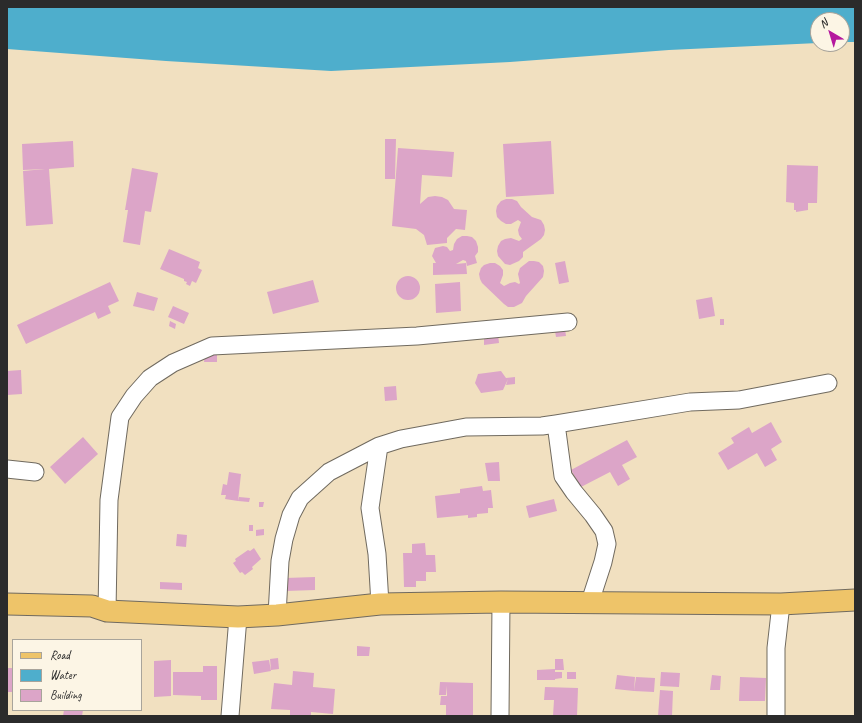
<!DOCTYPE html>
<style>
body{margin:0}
#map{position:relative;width:862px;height:723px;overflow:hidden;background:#f1e0c0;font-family:Caveat,sans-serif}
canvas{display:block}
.frame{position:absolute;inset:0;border:8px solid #2b2b2b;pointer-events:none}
.legend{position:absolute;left:12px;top:639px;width:130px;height:72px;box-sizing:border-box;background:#fcf5e5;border:1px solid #a8a49b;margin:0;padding:5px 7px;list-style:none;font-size:12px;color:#2b2b2b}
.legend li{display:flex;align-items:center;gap:8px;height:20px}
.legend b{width:20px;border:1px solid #a8a49b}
.north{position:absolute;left:810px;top:12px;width:40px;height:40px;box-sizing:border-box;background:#fcf5e5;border:1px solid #a8a49b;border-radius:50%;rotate:322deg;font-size:11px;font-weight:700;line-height:16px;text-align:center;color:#2b2b2b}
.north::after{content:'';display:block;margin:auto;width:14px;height:18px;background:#b5179e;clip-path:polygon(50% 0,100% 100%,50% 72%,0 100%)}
</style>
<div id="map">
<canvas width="862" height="723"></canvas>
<div class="frame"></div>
<ul class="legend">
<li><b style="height:5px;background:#eec469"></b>Road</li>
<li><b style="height:11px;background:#4eaecc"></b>Water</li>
<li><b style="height:11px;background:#dca5c8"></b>Building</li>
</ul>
<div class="north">N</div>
</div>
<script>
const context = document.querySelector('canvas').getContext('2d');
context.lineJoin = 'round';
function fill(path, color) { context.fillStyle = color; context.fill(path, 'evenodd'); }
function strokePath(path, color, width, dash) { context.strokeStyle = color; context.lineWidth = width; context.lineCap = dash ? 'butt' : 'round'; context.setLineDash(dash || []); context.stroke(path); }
const water = new Path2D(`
 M7,7H855V42H842V20H818V43L669,50L510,62L331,71L166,61L7,49Z`);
const building = new Path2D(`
 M385,139H396L395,179H385Z
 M73,141L74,167L49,169L53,224L26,226L23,171L45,169L23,170L22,144Z
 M551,141L554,194L506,197L503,144Z
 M398,148L454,152L452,177L422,175L420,204L428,197L435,196L442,197L448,200L454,209L467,210L465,230L456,229L447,238V243L427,245L424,235L416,229L392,226Z
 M787,165L818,166L817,203H808V210L796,212V210H794V203L786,202Z
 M132,168L158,173L151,212L145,211L140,245L123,242L128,210H125Z
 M506,199H512L517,201L521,207L532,217L541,220L544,225L545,230L544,235L541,239L523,252V257L519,261L510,265L505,264L498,256L497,251L498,246L501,241L505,239L511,238L519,241L522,239L519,235L518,230L521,222L518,220L511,224H506L501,221L497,217L496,211L497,206L501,201Z
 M462,236H467L472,237L476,241L478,247V252L475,256L477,263L467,266L466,261L463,260L456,264L466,263L467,274L433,275V263H436L432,256L435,248L443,246L447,247L450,251L453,250L454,244L457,239Z
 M169,249L200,262L198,268L202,270L196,283L192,281L190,286L186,284L187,282L184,281V279L160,269Z
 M529,261H534L539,262L543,266L544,271L543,277L526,296L522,303L514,307H508L504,304L482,283L480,279L479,274L481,268L484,265L490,263H495L500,266L503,270V275L500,283L504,286L510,283L515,282L519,284L520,283L518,274L520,268Z
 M565,261L569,282L559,284L555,263Z
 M396 288a12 12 0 1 1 24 0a12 12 0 1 1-24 0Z
 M313,280L319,302L273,314L267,292Z
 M110,282L119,301L108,306L111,313L98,319L95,312L26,344L17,325Z
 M460,282L461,311L436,313L435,284Z
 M137,292L158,298L154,311L133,306Z
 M712,297L715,316L699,319L696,300Z
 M173,306L189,313L184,324L168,317Z
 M720,319H724V325H720Z
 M170,321L176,324L175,329L169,326Z
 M565,329L566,336L556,337L555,331Z
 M498,334L499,343L484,345V335Z
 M205,354H217V362H204Z
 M21,370L22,394L7,395V371Z
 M501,371L506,378L515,377V384L506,385L508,379L503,390L481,393L475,383L478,374Z
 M396,386L397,400L385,401L384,387Z
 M771,422L782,442L771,449L777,460L765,467L757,453L728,470L718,453L734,443L731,438L749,427L752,433Z
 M83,437L98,454L65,484L50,467Z
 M627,440L637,457L622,465L630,479L618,486L610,472L581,487L571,470Z
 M499,462L500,481H488L485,463Z
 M229,472L241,474L238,501L225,499L226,495H221L223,484L227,485Z
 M482,486L483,491L491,490L493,508H488V513L477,514V517L468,518V515L437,518L435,496L460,493V489Z
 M239,497L250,498L249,502L238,501Z
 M554,499L557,511L529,518L526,506Z
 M259,502H264L263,507H259Z
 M249,525H253V531H249Z
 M264,529V535L256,536V530Z
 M177,534L187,535L186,547L176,546Z
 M425,543L426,555H435L436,572H426V581H416V587H404L403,553H412V544Z
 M254,548L261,559L252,567L253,569L245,575L242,572L240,573L233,563L236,561L235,559L248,550L250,551Z
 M315,577V590L286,591L285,578Z
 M160,582L182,583V590L160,589Z
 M357,646L370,647L369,656H357Z
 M278,658L279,669L271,670L270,659Z
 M555,659H563L564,670H555V672H562V678L555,679V680H537V670L555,669Z
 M171,660V696L154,697V661Z
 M269,660L271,671L254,674L252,662Z
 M203,666H217V700H201V696L173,695V672H203Z
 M7,668H13V692H7Z
 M293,671L314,673L313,687L335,689L333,714L311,712V716H290V710L271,709L274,683L292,685Z
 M567,672H576V679H567Z
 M661,672L680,673L679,687L660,686Z
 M617,675L635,677L634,691L615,689Z
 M712,675L721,676L720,690H710Z
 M636,677L655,678L654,692L634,691Z
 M740,677L766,678L765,701H739Z
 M440,682L473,683V716H446V705H440L441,696H447V686L446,695H439Z
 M545,687L578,688L577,716H553L554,700H544Z
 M660,690L673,691L672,716H658Z
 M64,710H83L82,716H63Z`);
const minor = new Path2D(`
 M556,424L563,476L574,492L593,515L604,531L607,544L603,562L590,602
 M379,446L370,508L377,554L380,604
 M7,469L35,472
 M107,611L109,500L120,417L134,396L150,378L173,363L212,346L417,336L568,322
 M277,615L280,561L284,539L291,515L300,498L329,472L379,446L401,439L466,427L542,426L556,424L690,402L739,400L828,383
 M230,716L238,617
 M500,716L501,602
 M776,716V648L781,604`);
const major = new Path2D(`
 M7,604L92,606L107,611L238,617L277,615L380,604L501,602L781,604L855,600`);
fill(water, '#4eaecc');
fill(building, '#dca5c8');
strokePath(minor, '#706a5f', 19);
strokePath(major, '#706a5f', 23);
strokePath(minor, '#fff', 17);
strokePath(major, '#eec469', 21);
</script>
